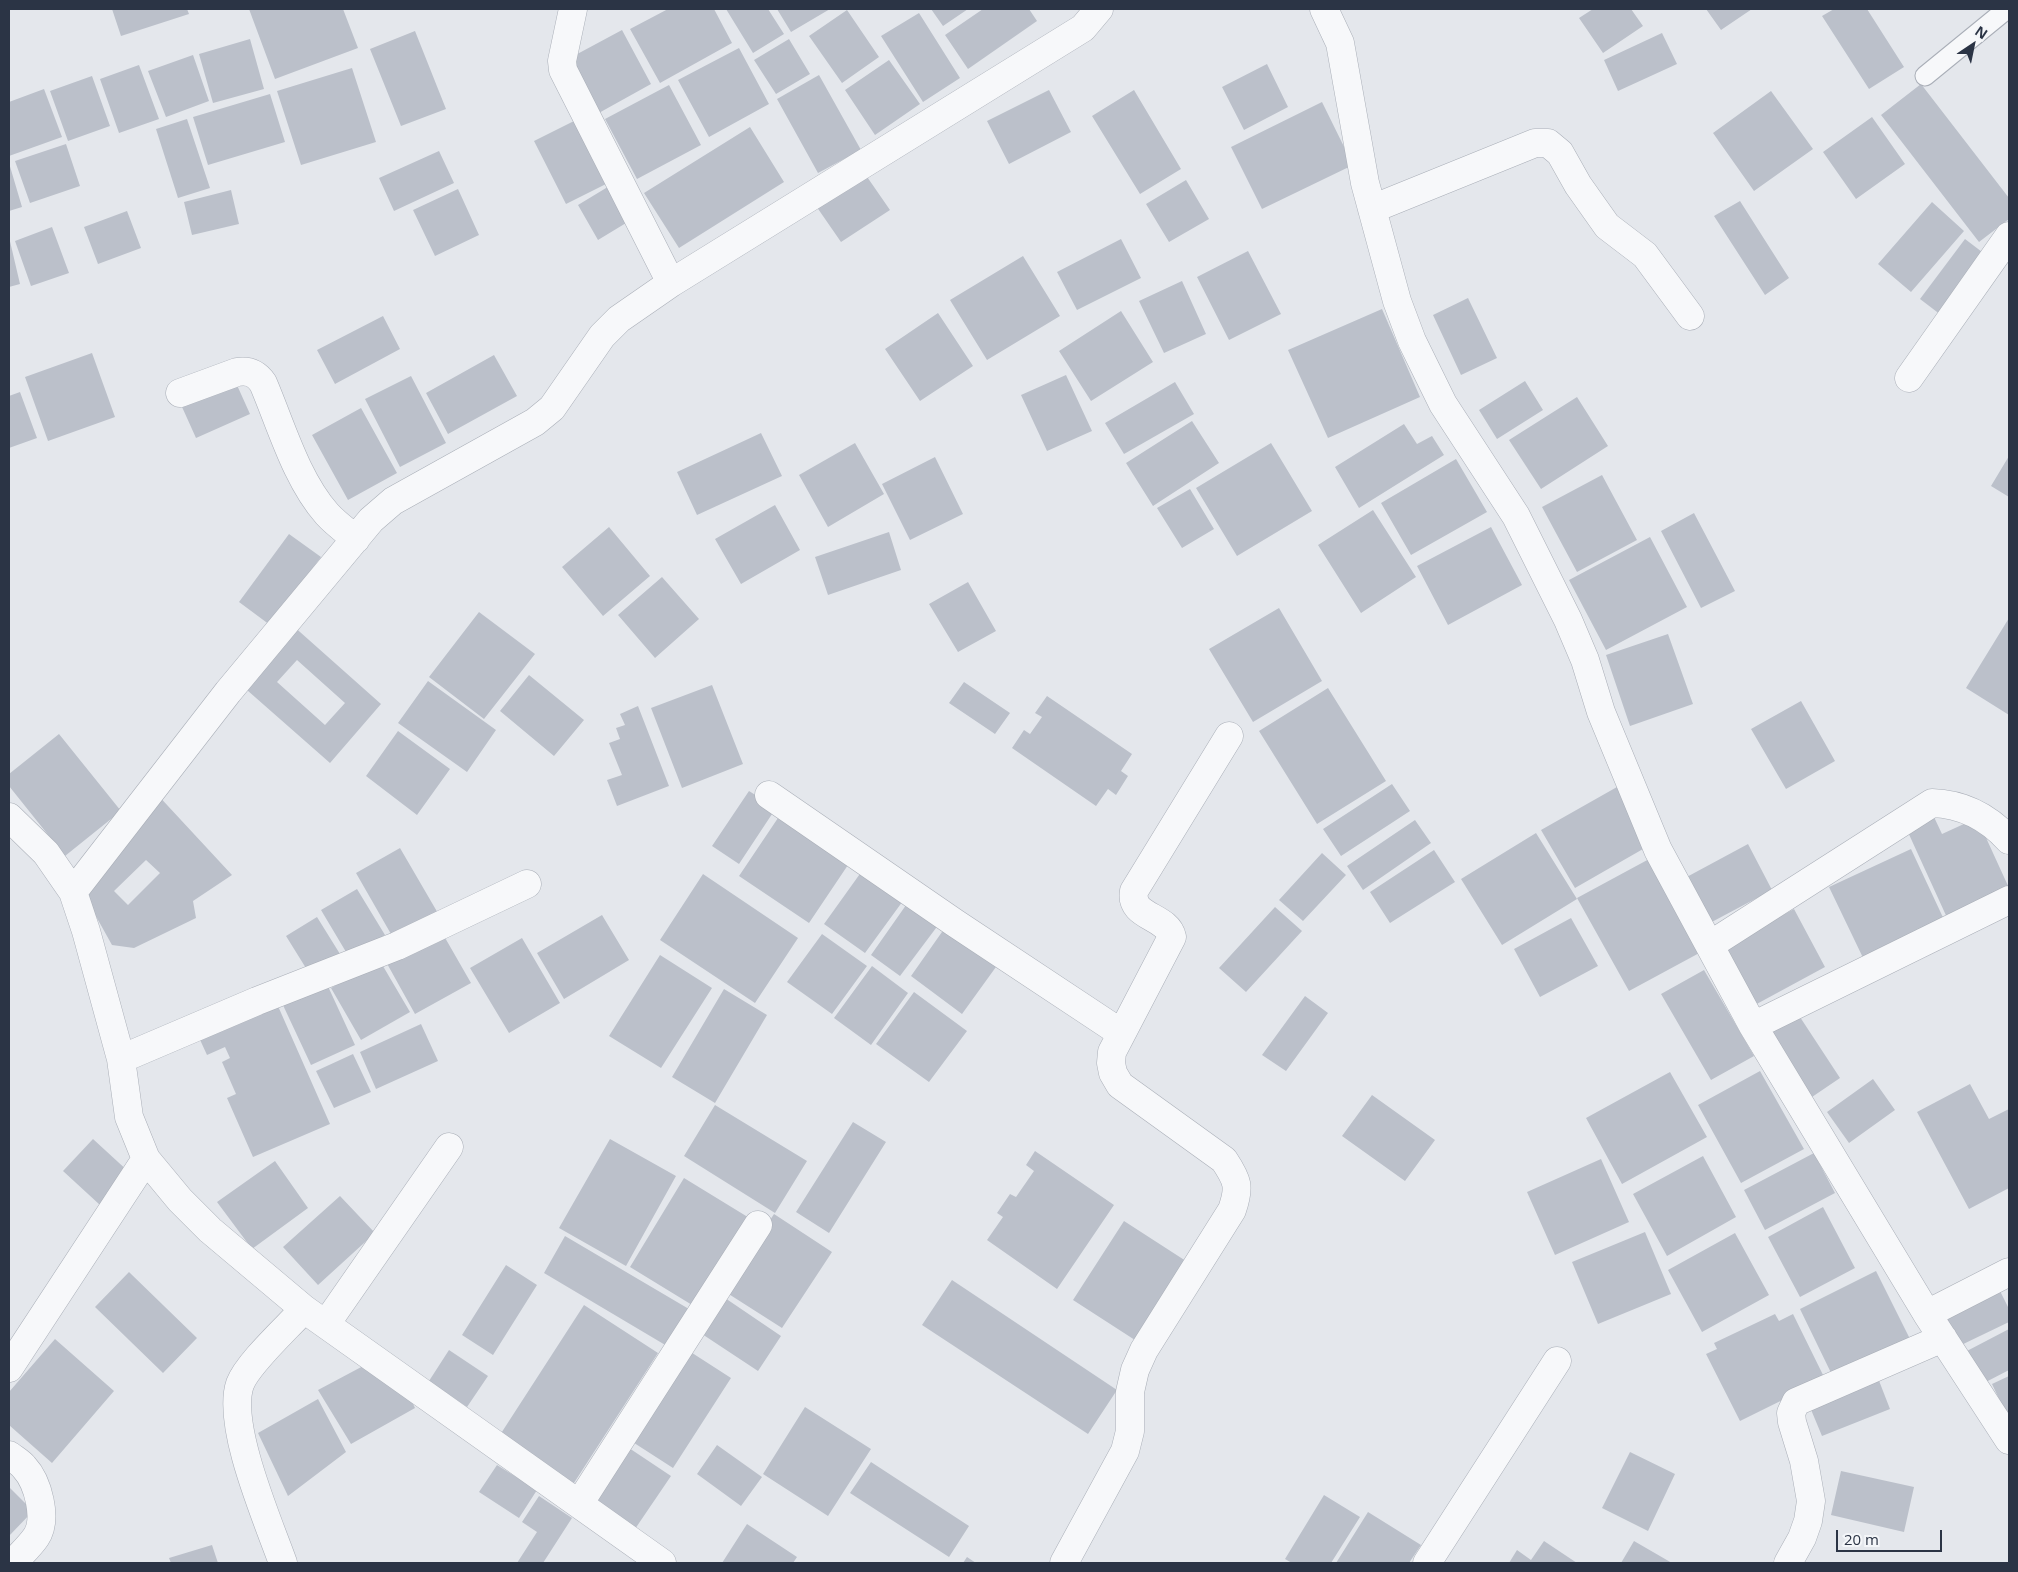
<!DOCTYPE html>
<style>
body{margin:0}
#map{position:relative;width:2018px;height:1572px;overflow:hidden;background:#e4e7ec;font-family:"Open Sans",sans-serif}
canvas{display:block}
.frame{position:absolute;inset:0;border:10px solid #2b3445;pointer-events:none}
.north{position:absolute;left:1948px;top:20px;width:50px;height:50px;-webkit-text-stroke:4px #f4f6f9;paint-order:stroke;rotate:34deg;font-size:14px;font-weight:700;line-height:20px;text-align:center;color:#2b3445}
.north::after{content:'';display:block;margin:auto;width:18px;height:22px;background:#2b3445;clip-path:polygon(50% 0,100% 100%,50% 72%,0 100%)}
.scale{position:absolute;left:1836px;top:1530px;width:106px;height:22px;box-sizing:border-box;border:2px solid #2b3445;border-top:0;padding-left:6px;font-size:15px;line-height:18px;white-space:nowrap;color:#2b3445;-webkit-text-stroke:4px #f4f6f9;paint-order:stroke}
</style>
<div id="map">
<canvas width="2018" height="1572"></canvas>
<div class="frame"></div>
<div class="north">N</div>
<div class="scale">20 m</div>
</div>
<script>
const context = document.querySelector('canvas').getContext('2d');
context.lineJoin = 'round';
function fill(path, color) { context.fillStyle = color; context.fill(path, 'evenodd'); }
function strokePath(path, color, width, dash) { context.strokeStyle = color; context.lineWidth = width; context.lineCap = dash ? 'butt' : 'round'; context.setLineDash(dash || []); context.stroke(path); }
const building = new Path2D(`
 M112,9H187L189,14L121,36Z
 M249,9H343L358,48L275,79Z
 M668,9H714L732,43L660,83L630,29Z
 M726,9H768L784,34L753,53Z
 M777,9H830L791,32Z
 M931,9H968L943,26Z
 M983,9H1029L1037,21L968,69L945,35Z
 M1593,9H1631L1643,26L1603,53L1579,18Z
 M1706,9H1752L1721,30Z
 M1834,9H1867L1904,67L1869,89L1822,16Z
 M847,10L879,57L842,83L809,36Z
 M919,13L960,78L923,102L881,36Z
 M622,30L651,84L597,114L568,59Z
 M415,31L446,109L401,126L370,49Z
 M1662,33L1677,64L1618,91L1604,60Z
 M250,39L264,89L213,103L199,54Z
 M789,39L810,74L776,94L754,60Z
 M739,48L769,104L709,137L678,80Z
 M193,55L209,101L166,117L148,71Z
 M889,60L920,104L875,135L845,90Z
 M1267,64L1288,107L1244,130L1222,87Z
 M139,65L159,119L119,133L100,79Z
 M352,68L376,142L301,165L277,91Z
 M819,75L861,150L818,173L777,99Z
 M92,76L110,126L68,141L50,91Z
 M1921,84L2009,198V219L1979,242L1881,115Z
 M669,85L701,145L637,179L605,119Z
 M44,89L62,137L9,156V102Z
 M1049,90L1071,132L1009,164L987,121Z
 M1134,90L1181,169L1140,194L1092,116Z
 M1771,91L1813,149L1754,191L1713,133Z
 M270,94L285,142L208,165L193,117Z
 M1322,102L1353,165L1262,209L1231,147Z
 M1872,117L1905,164L1856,199L1823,152Z
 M580,118L612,181L566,204L534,141Z
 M187,119L210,188L178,198L156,129Z
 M750,127L784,182L679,248L644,193Z
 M66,144L80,186L30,203L15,161Z
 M439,151L454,183L394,211L379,178Z
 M9,163L22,207L9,211Z
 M863,171L890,210L841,242L814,203Z
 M1186,180L1209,219L1169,242L1146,204Z
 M611,185L631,220L598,240L578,205Z
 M458,189L479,235L435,256L413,210Z
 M231,190L239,224L192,235L184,202Z
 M1740,201L1789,278L1765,295L1714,216Z
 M1932,202L1964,231L1911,292L1878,264Z
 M127,211L141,248L98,264L84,227Z
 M52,227L69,273L31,286L15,241Z
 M9,237L20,284L9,287Z
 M1121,239L1141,278L1077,310L1057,272Z
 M1965,239L1986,255L1941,315L1920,299Z
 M1248,251L1281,314L1229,340L1197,277Z
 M1023,256L1060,316L987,360L950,300Z
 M1182,281L1206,334L1164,353L1139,301Z
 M1468,298L1497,358L1461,375L1433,315Z
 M1382,309L1420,397L1328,438L1288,350Z
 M1121,311L1153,362L1091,401L1059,351Z
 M938,313L973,366L920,401L885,349Z
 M383,316L400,349L335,384L317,350Z
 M92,353L115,417L48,441L25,377Z
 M494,355L517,396L448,434L426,393Z
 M232,374L250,414L196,438L178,398Z
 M1066,375L1092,431L1047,451L1021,395Z
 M411,376L446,443L400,467L365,399Z
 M1525,381L1543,410L1497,439L1479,410Z
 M1175,382L1194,414L1124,454L1105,423Z
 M20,392L37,438L9,448V396Z
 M1577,397L1608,446L1541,489L1509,440Z
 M361,408L397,473L348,500L312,435Z
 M1192,421L1219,463L1153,506L1126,463Z
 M1404,424L1417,444L1432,436L1444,455L1359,508L1335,467Z
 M761,433L782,476L697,515L677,472Z
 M855,443L884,494L828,527L799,475Z
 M1271,443L1312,511L1237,556L1196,488Z
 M2009,456V497L1991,486Z
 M935,457L963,514L910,540L882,484Z
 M1456,459L1487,512L1411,555L1381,503Z
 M1602,475L1637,540L1577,572L1542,507Z
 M1190,489L1214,529L1182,548L1157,508Z
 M775,505L800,550L741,584L715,539Z
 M1373,510L1416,577L1361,613L1318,545Z
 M1694,513L1735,591L1701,608L1661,531Z
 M609,527L650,576L603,616L562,567Z
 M1491,527L1522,585L1448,625L1417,566Z
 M889,532L901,570L828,595L815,557Z
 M289,534L321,557L270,625L239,602Z
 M1650,537L1687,607L1606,650L1569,580Z
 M662,577L699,619L655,658L618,615Z
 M968,582L996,631L958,652L929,604Z
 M1279,608L1322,681L1253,722L1209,649Z
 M479,612L535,654L484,719L429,677Z
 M2009,618V715L1966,688Z
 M291,624L381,704L330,763L239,683ZM297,660L345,703L325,725L277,682Z
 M1668,634L1693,704L1630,726L1606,655Z
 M529,675L584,720L554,756L500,711Z
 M428,681L496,730L467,772L398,723Z
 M964,682L1010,713L995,734L949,703Z
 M712,685L743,764L682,788L651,708Z
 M1328,688L1386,781L1317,824L1259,731Z
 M1047,696L1132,754L1121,771L1128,776L1116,795L1108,789L1096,806L1012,748L1024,730L1030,734L1042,717L1035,713Z
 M1801,701L1835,761L1786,789L1751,729Z
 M638,706L669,786L617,806L607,780L622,775L609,743L620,739L616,728L625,725L620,714Z
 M398,731L450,769L417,815L366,776Z
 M59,734L121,811L65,856L9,786V774Z
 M1392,784L1410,811L1341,856L1323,829Z
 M1617,787L1650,845L1575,888L1541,830Z
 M749,791L776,808L739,864L712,846Z
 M155,792L232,875L193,901L196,918L134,948L112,945L88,902L91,874ZM146,860L160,873L128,905L114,891Z
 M780,815L850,862L809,923L739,876Z
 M1934,817L1942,834L1977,818L2009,888L1949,922L1907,830Z
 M1415,820L1431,843L1363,890L1347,866Z
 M1536,833L1577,899L1502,945L1461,879Z
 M1748,844L1772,890L1708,924L1683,879Z
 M400,848L439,915L395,941L356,873Z
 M1911,849L1947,926L1866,964L1829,887Z
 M1434,850L1455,882L1390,923L1370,892Z
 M1322,853L1346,875L1303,921L1279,900Z
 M1651,858L1703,951L1629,991L1577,898Z
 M867,864L908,894L865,953L824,924Z
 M703,874L798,938L755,1003L660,940Z
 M357,889L385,935L349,957L321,910Z
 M911,898L942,920L900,976L871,955Z
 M1275,907L1302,931L1246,992L1219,968Z
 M1794,909L1825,967L1753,1006L1722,948Z
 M602,915L629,960L564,999L537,953Z
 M317,917L340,954L309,973L286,936Z
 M1571,918L1598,966L1540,997L1514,949Z
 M949,922L1001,960L962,1014L911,976Z
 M440,929L471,983L415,1014L385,960Z
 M822,934L867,966L832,1014L787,982Z
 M522,938L560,1003L509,1033L470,968Z
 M660,955L712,988L661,1068L609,1036Z
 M380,961L410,1012L361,1040L331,988Z
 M872,966L908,993L871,1045L834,1018Z
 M1704,970L1754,1056L1711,1080L1661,994Z
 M326,982L355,1045L311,1065L282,1003Z
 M724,989L767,1015L715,1103L672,1077Z
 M914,992L967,1031L929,1082L876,1044Z
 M1305,996L1328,1013L1286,1071L1262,1055Z
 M274,997L330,1124L253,1157L227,1098L236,1094L222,1062L230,1058L225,1047L207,1055L196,1031Z
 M1798,1014L1840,1078L1812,1097L1770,1033Z
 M421,1024L438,1061L376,1089L360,1052Z
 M353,1054L371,1092L334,1108L316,1071Z
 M1760,1071L1804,1149L1741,1183L1698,1105Z
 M1670,1072L1707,1137L1622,1184L1586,1118Z
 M1873,1079L1895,1110L1849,1143L1827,1112Z
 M1970,1084L1989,1119L2009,1109V1188L1969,1209L1917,1112Z
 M1372,1095L1435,1140L1405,1181L1342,1136Z
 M715,1105L807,1161L775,1213L684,1156Z
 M853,1122L886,1142L829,1233L796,1212Z
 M93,1139L130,1173L100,1205L63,1171Z
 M610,1139L676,1176L626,1266L559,1228Z
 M1035,1151L1114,1205L1057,1289L987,1240L1003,1217L997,1213L1010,1194L1016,1197L1034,1171L1026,1165Z
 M1814,1153L1835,1193L1765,1230L1744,1190Z
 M1703,1156L1736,1217L1667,1256L1633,1194Z
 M1601,1159L1629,1222L1555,1255L1527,1192Z
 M275,1161L308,1208L252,1249L217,1202Z
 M684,1178L751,1219L697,1308L630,1267Z
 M340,1196L375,1233L318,1285L283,1247Z
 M1823,1207L1855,1268L1800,1297L1768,1237Z
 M774,1214L832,1252L782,1328L724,1291Z
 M1124,1221L1189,1263L1138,1342L1073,1300Z
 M1645,1232L1671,1294L1598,1324L1572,1262Z
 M1735,1233L1769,1295L1702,1332L1668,1270Z
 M565,1236L694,1312L672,1349L544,1273Z
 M506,1265L537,1285L493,1355L462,1335Z
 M1876,1271L1911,1341L1834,1379L1800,1309Z
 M129,1272L197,1338L163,1373L95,1307Z
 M952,1280L1117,1390L1088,1434L922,1325Z
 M1998,1287L2009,1309V1322L1955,1348L1939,1315Z
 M725,1298L781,1336L758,1371L702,1334Z
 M584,1305L658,1353L572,1486L498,1438Z
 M1775,1314L1779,1321L1793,1314L1825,1379L1740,1421L1706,1354L1717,1349L1714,1343Z
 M2009,1329V1370L1982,1384L1965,1352Z
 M55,1339L114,1391L52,1463L9,1425V1392Z
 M686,1349L731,1378L673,1468L628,1439Z
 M449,1350L488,1376L467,1407L429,1381Z
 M365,1365L407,1391L415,1408L351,1444L318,1390Z
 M1876,1373L1890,1409L1822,1436L1807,1400Z
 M2009,1376V1420L1992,1384Z
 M318,1399L346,1452L288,1496L258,1433Z
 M805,1407L871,1449L828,1516L763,1474Z
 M623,1444L671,1476L635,1529L587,1497Z
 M717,1445L762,1477L741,1506L697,1474Z
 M1630,1452L1675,1474L1648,1531L1602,1508Z
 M871,1462L969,1526L949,1557L850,1493Z
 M497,1465L537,1490L519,1518L479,1492Z
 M1841,1471L1914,1487L1904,1532L1831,1515Z
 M9,1487L33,1511L9,1536Z
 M1324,1495L1360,1517L1331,1563H1292L1285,1559Z
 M539,1496L572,1518L543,1563H517L537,1532L522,1522Z
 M1368,1512L1421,1545L1409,1563H1336Z
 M747,1524L797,1557L793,1563H722Z
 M1544,1541L1577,1563H1509L1517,1550L1531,1560Z
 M1634,1541L1672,1563H1621Z
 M212,1545L218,1563H171L169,1558Z
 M967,1557L976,1563H963Z`);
const service = new Path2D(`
 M1925,76L2007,9`);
const minor = new Path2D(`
 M573,9L562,61L563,70L671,283
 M1324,9L1340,43L1365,183L1397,301L1412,341L1443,404L1516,516L1568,620L1585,660L1601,712L1658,850L1753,1026L1927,1314L2009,1440
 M1372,209L1535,143H1548L1560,153L1578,185L1607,226L1645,255L1690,316
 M1909,378L2009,236
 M180,393L237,372C249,370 256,373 263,383C281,425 296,479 327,514C335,523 346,531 356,539
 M769,795L955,923L1121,1033
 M9,817L46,853L73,892L86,931L121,1059L129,1117L146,1159L180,1200L210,1230L304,1309L662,1563
 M73,892L228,692L371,520L393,501L535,422L552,408L602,336L619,319L671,283L1083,28L1099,9
 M1710,945L1932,803C1963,804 1989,818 2009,840
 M1753,1026L2009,900
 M121,1059L257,1001L397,946L527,884
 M1927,1314L2009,1272
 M326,1324L449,1147
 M9,1368L146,1159
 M9,1455C14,1459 20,1462 24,1467C38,1482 48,1519 36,1537C30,1546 20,1555 13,1563
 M579,1504L758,1225
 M283,1563C268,1521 226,1425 240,1384C248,1363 288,1327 304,1309
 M1064,1563L1125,1451L1130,1431V1392L1135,1370L1144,1350L1232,1210C1240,1187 1238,1181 1224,1160L1120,1085L1113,1073L1111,1063L1112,1052L1172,937C1167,915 1129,918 1134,891L1229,736
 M1427,1563L1557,1361
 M1788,1563L1802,1538L1808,1521L1811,1501L1804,1461L1792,1422L1791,1413L1796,1402L1943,1338`);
fill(building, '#bbc0ca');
strokePath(service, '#a9aeb7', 21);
strokePath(minor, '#a9aeb7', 29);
strokePath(service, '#f7f8fa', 19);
strokePath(minor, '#f7f8fa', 28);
</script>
